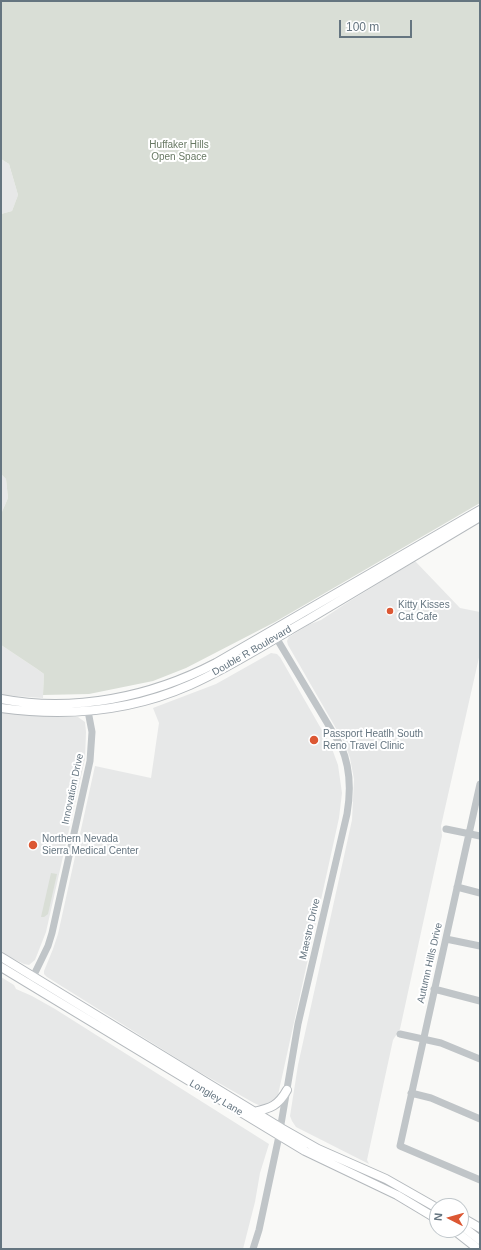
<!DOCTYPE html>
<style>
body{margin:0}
#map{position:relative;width:481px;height:1250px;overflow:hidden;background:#f9f9f7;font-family:Arial,sans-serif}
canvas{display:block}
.frame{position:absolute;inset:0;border:2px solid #657580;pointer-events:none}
.north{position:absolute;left:429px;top:1198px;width:40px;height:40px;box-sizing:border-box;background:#fff;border:1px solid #c1c8cc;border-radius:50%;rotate:276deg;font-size:11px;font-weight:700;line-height:16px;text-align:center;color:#657580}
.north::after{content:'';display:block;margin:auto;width:14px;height:18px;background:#dc5733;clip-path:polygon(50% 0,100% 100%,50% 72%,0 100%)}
.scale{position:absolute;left:339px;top:20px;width:73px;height:18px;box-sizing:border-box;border:2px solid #657580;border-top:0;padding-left:5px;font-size:12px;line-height:14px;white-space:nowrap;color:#657580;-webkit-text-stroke:3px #fff;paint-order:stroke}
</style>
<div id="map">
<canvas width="481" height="1250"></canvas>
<div class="frame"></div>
<div class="north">N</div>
<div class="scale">100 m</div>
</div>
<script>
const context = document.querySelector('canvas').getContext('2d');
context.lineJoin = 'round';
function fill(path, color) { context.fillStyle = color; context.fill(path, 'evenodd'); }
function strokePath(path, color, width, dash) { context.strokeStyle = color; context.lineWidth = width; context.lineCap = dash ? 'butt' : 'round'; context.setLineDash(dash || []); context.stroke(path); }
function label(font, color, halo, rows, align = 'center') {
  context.font = font + ' Arial,sans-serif'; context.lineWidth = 4; context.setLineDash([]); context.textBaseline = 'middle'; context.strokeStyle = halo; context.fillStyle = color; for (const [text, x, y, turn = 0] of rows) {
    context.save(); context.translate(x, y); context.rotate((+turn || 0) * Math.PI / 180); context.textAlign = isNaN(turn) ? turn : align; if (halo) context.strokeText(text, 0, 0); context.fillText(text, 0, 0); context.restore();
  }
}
const built = new Path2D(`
 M1,159L9,164L18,195L12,211L1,214Z
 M1,474L6,479L8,498L1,514Z
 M415,561L460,608L480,612V653L441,826L442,836L400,1029L393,1040L367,1160L369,1164L296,1127L292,1121L290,1116L298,1065L352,820L354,779L350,758L345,744L288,645L287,641L289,637L308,625L321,620L345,604Z
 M1,645L37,669L44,674L43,698L1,695Z
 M271,653L277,654L280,657L331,746L338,765L342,793L339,818L278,1095L275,1100L270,1104L261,1106L254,1103L194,1069L138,1034L47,977L44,974V971L53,949L58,934L95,766L151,778L159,723L153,708L216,684Z
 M1,711L48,716L78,717L85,722L86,732L85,759L46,932L35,960L29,965L24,964L1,953Z
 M1,977L14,985L16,989L32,996L55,1009L269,1144L260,1173L255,1202L243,1249H1Z`);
const green = new Path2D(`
 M1,1H480V503L275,622L186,668L153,681L89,694L43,695L44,674L37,669L1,645V514L8,498L6,479L1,474V214L12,211L18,195L9,164L1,159Z
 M51,873L57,874L48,914L44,917H41Z`);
const minor = new Path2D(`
 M480,784L400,1146L480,1180
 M446,829L480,836
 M457,887L480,893
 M446,939L480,946
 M31,981L48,946L52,933L90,761L92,732L88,711
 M434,989L480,1001
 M400,1034L441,1043L480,1059
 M411,1093L431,1098L480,1119
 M253,1249L259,1230L279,1136L298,1024L347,814C351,791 351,769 341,746L274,634`);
const major = new Path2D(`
 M1,699C74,713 151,697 216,663L480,510
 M1,708C65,717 131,711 190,685C231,667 270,641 309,619C366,585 423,551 480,517
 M1,957L281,1128L318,1149L386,1179L437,1208
 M1,967L305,1151L397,1195L437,1219
 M254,1112C271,1108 278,1106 287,1090
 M461,1217L480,1228
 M461,1225L480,1240
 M454,1230L478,1249`);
const markers = [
 [390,611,4,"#dc5733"],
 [314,740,5,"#dc5733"],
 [33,845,5,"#dc5733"]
];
const parkNames = [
 ["Huffaker Hills",179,145],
 ["Open Space",179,157]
];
const poiNames = [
 ["Kitty Kisses",398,605],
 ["Cat Cafe",398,617],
 ["Passport Heatlh South",323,734],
 ["Reno Travel Clinic",323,746],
 ["Northern Nevada",42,839],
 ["Sierra Medical Center",42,851]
];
const streetNames = [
 ["Double R Boulevard",252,651,-30],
 ["Innovation Drive",73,789,-78],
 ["Maestro Drive",310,929,-77],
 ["Autumn Hills Drive",430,963,-77],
 ["Longley Lane",216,1098,31]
];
fill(built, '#e7e8e8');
fill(green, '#d9ded6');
strokePath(major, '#b4b9bd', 10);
strokePath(minor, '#c0c5c8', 7);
strokePath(major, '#fff', 8);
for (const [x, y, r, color] of markers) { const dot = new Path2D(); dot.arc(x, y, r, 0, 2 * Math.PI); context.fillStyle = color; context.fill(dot); strokePath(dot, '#fff', 1.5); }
label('10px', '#687964', '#fff', parkNames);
label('10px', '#657580', '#fff', poiNames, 'left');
label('10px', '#657580', '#fff', streetNames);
</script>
